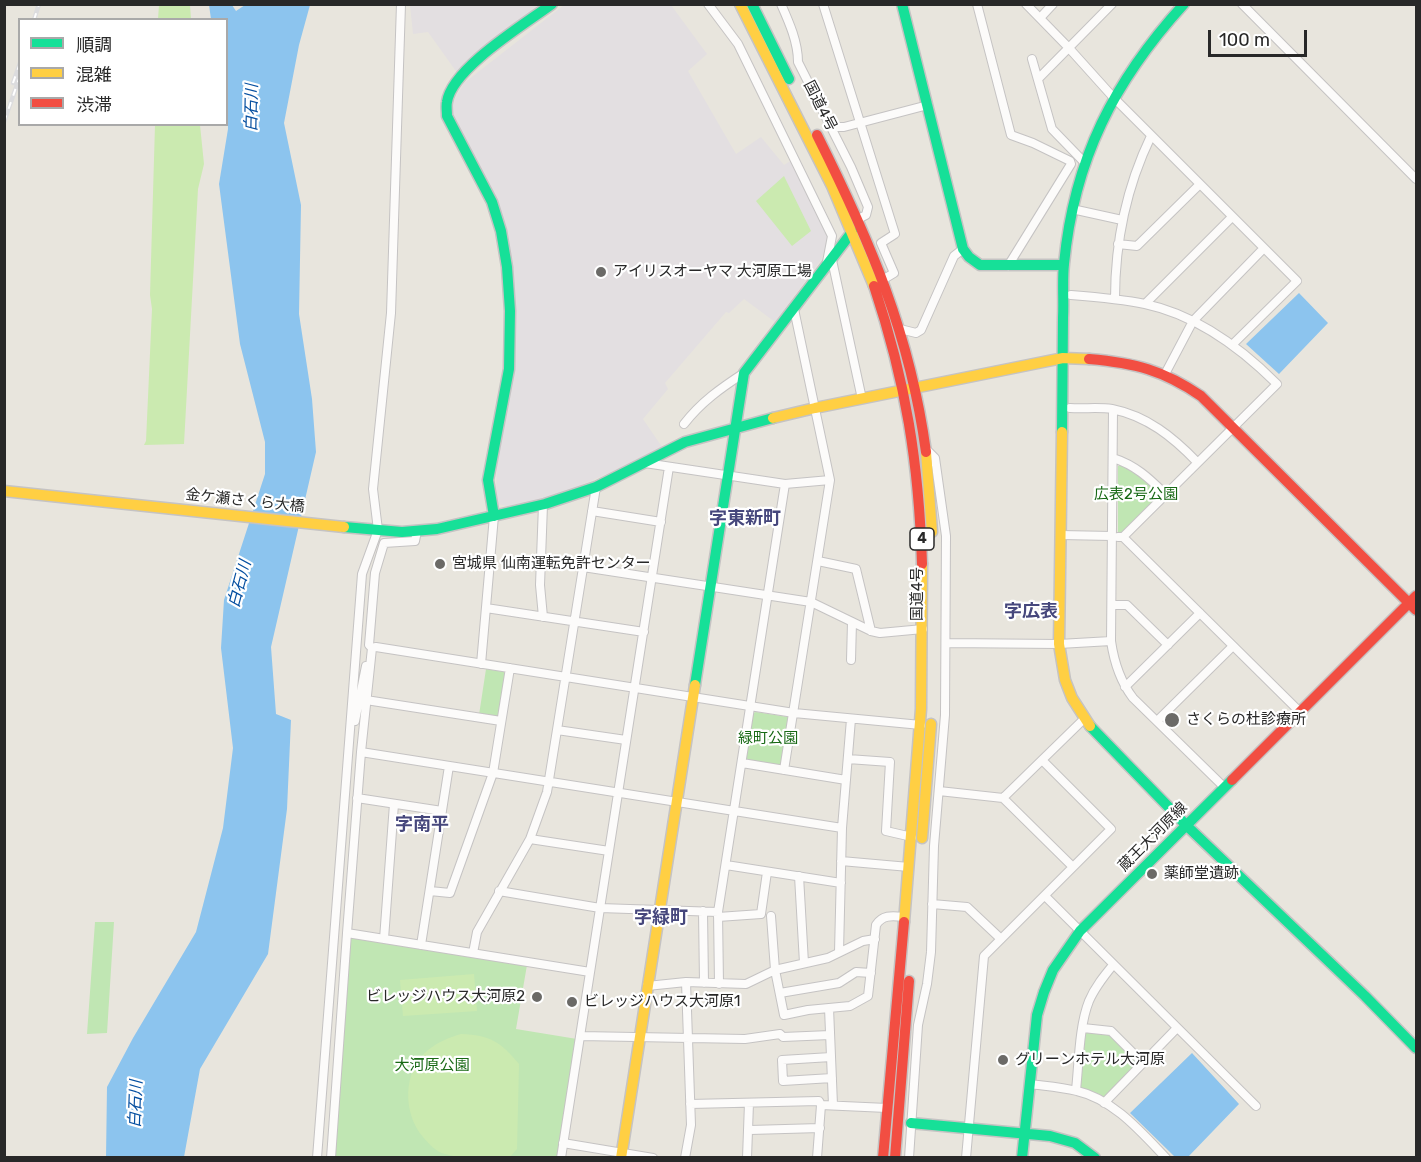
<!DOCTYPE html>
<meta charset="utf-8">
<style>
body{margin:0}
#map{position:relative;width:1421px;height:1162px;overflow:hidden;background:#e8e5dd;font-family:Rubik,"Noto Sans JP",sans-serif}
canvas{display:block}
.frame{position:absolute;inset:0;border:6px solid #282828;pointer-events:none}
.legend{position:absolute;left:18px;top:18px;width:210px;height:108px;box-sizing:border-box;background:#fff;border:2px solid #a9a9a9;margin:0;padding:8px 10px;list-style:none;font-size:18px;color:#282828}
.legend li{display:flex;align-items:center;gap:12px;height:30px}
.legend b{width:30px;border:2px solid #a9a9a9}
.scale{position:absolute;left:1208px;top:30px;width:99px;height:27px;box-sizing:border-box;border:3px solid #282828;border-top:0;padding-left:8px;font-size:18px;line-height:21px;white-space:nowrap;color:#282828;-webkit-text-stroke:4px #fff;paint-order:stroke}
</style>
<div id="map">
<canvas width="1421" height="1162"></canvas>
<div class="frame"></div>
<ul class="legend">
<li><b style="height:8px;background:#16e098"></b>順調</li>
<li><b style="height:8px;background:#ffcf43"></b>混雑</li>
<li><b style="height:8px;background:#f24e42"></b>渋滞</li>
</ul>
<div class="scale">100 m</div>
</div>
<script>
const context = document.querySelector('canvas').getContext('2d');
context.lineJoin = 'round';
function fill(path, color) { context.fillStyle = color; context.fill(path, 'evenodd'); }
function strokePath(path, color, width, dash) { context.strokeStyle = color; context.lineWidth = width; context.lineCap = dash ? 'butt' : 'round'; context.setLineDash(dash || []); context.stroke(path); }
function label(font, color, halo, rows, align = 'center') {
  context.font = font + ' Rubik,"Noto Sans JP",sans-serif'; context.lineWidth = 4.5; context.setLineDash([]); context.textBaseline = 'middle'; context.strokeStyle = halo; context.fillStyle = color; for (const [text, x, y, turn = 0] of rows) {
    context.save(); context.translate(x, y); context.rotate((+turn || 0) * Math.PI / 180); context.textAlign = isNaN(turn) ? turn : align; if (halo) context.strokeText(text, 0, 0); context.fillText(text, 0, 0); context.restore();
  }
}
const industrial = new Path2D(`
 M410,5H546L458,74L428,32L413,34Z
 M564,5H671L707,54L688,71L736,154L761,137L784,165L792,160L829,238L821,260L775,322L744,299L729,313L726,312L665,383L668,389L643,419L662,447L647,457L548,499L507,506L498,504L496,497L497,457L509,400L514,352L513,263L501,213L452,114L454,100L464,83Z`);
const green = new Path2D(`
 M1125,464L1140,473L1162,496L1123,534L1118,533V466Z
 M486,669L504,672L506,675L500,715L497,718L479,715Z
 M756,712L788,717L791,720L784,763L780,766L748,760L746,758L753,713Z
 M95,922H114L107,1033L87,1034Z
 M352,938L527,965L516,1029L577,1039L558,1157L334,1158L350,940Z
 M1087,1031L1109,1034L1137,1061L1138,1064L1106,1098H1102L1080,1088L1085,1034Z`);
const pitch = new Path2D(`
 M159,5H190L191,19H158Z
 M155,125H200L204,164L198,189L184,444L144,445L146,441L152,309L150,295Z
 M784,176L811,231L792,246L756,201Z
 M474,974L477,1011L403,1016L400,980Z
 M461,1034C490,1035 501,1042 519,1064L517,1149L510,1157C489,1158 465,1160 445,1154C436,1152 429,1144 423,1137C403,1114 402,1071 428,1050C438,1042 450,1037 461,1034Z`);
const water = new Path2D(`
 M209,5H232L236,11L245,5H310L299,45L284,123L301,205L299,314L312,399L316,452L271,647L276,714L291,720L287,809L268,954L200,1069L184,1157L106,1158L107,1087L133,1038L196,932L223,828L233,748L221,648L224,600L265,474V442L240,344L219,184L228,129L226,20L211,19Z
 M1299,293L1328,323L1279,374L1246,344Z
 M1192,1053L1239,1104L1188,1157H1175L1130,1113Z`);
const street = new Path2D(`
 M708,4L738,44L832,236L827,262
 M781,4C789,22 798,42 798,62L851,167L868,207L866,215L858,219
 M823,4L895,234L881,243L894,273L884,279
 M977,4L1011,135L1033,143L1070,161L1071,164L1008,266
 M1026,4L1068,47L1113,97L1297,281L1233,344
 M1242,4L1416,179
 M1040,18L1053,4
 M1032,59L1052,129L1084,162
 M1038,79L1112,4
 M829,123L838,127H844L928,105
 M1072,209L1122,220
 M1118,244L1137,246L1199,185
 M832,260L862,399
 M1071,295C1096,297 1121,299 1145,304C1197,315 1240,347 1277,384L1123,537
 M1115,299C1115,241 1126,188 1151,136
 M1145,304L1232,217
 M900,329L916,333L921,330L954,256L963,249
 M1165,374L1193,321L1264,248
 M1070,408C1083,409 1099,407 1112,409C1147,416 1173,437 1197,462
 M1113,410L1111,641C1114,662 1120,681 1133,698L1224,787
 M684,424C701,402 721,388 744,373
 M1113,458C1135,465 1149,478 1165,494
 M645,463L785,484L830,480
 M543,505L540,585L543,617
 M592,511L661,522
 M1061,535L1112,536
 M1118,537H1123L1300,712
 M818,561L856,569L871,631
 M583,567L811,602L871,631L880,633L923,629
 M1112,605H1127L1168,645
 M486,608L644,632
 M946,643L1059,644L1111,641
 M372,648L369,645L375,573L384,543L415,541L417,531
 M851,660L852,622
 M481,664L494,516
 M1125,687L1200,613
 M366,700L501,721
 M355,721L366,666
 M1157,721L1233,646
 M557,730L626,740
 M361,752L842,828
 M848,759L890,762L886,831L912,837
 M742,763L846,780
 M784,770L830,480L794,309
 M939,791L1003,798L1073,867
 M357,798L442,811
 M1003,798L1084,719
 M530,839L609,851
 M841,861L909,867
 M726,865L841,883
 M799,876L804,963
 M430,891L450,893L493,773L510,668
 M499,891L600,908L718,912
 M1045,896L1256,1106
 M932,904L967,907L1001,939
 M703,911L704,983
 M771,916L775,970L784,1015L808,1010L850,1006L868,996L876,925C883,914 893,916 905,917
 M718,917L761,914L767,872
 M347,933L590,972
 M384,939L394,804
 M421,945L449,766
 M839,952L842,828L851,719
 M473,953L477,932L530,839L547,792L596,487
 M719,984L718,912L785,484
 M647,986L686,982L746,984L775,970L828,958L863,941L875,939
 M780,993L839,983L856,972L871,973
 M829,1008L833,1105
 M1083,1028L1111,1031L1143,1063
 M580,1036L745,1039L780,1034L783,1037L830,1035
 M831,1057L782,1060L783,1081L832,1078
 M1030,1084C1045,1086 1061,1087 1077,1091C1113,1099 1141,1132 1166,1158
 M1076,1090C1079,1063 1079,1026 1089,1001C1095,987 1104,976 1113,965
 M1104,1103L1177,1028
 M690,1104L819,1101L821,1105L817,1158
 M821,1105L887,1108
 M750,1130L820,1128
 M563,1143L653,1158
 M317,1158L362,574L378,530L373,489L391,313L401,4
 M331,1158L347,933L361,752L372,648L376,647L794,713L921,725
 M561,1158L669,467
 M685,1158L691,1125L686,982
 M747,1158L749,1103
 M909,1158L918,1025L927,984L931,952L934,846L945,715L946,536L935,458L928,451
 M966,1158L984,956L1111,829L1042,760`);
const fast = new Path2D(`
 M752,4L789,79
 M902,4L963,249L969,257L980,265H1064
 M1062,432C1062,394 1063,356 1063,318C1064,300 1062,282 1064,264C1074,159 1114,81 1184,4
 M494,516L488,480L509,369L510,311L507,267L501,231L492,202L447,116C447,111 446,106 447,102C452,68 525,24 552,4
 M344,527L402,532L437,529L545,504L596,487L685,442L773,418
 M695,685L744,373L852,232
 M1090,726L1187,826L1365,996L1416,1048
 M911,1123L1050,1136L1075,1143L1095,1158
 M1022,1158L1037,1015L1044,992L1053,970L1080,931L1232,780`);
const slow = new Path2D(`
 M740,4L832,186L874,286
 M773,418L815,408L1063,358L1089,359
 M1062,432L1059,644L1065,680L1072,698L1090,726
 M926,452L932,532
 M4,491L344,527
 M922,838L931,724
 M904,922L921,709L922,564
 M621,1158L695,685`);
const jam = new Path2D(`
 M817,135C870,241 910,334 926,452
 M874,286C906,382 919,464 922,564
 M1089,359C1135,363 1163,370 1201,396L1416,610
 M1232,780L1416,596
 M883,1158L904,922
 M895,1158L909,981`);
const rail = new Path2D(`
 M34,20L39,4
 M13,83L20,63
 M4,122L20,76`);
const markers = [
 [601,272,6,"#6b6a67"],
 [440,564,6,"#6b6a67"],
 [1172,720,8,"#6b6a67"],
 [1152,874,6,"#6b6a67"],
 [537,997,6,"#6b6a67"],
 [572,1002,6,"#6b6a67"],
 [1003,1060,6,"#6b6a67"]
];
const shields = [
 [922,539,24]
];
const shieldNames = [
 ["4",922,539]
];
const streetNames = [
 ["国道4号",820,106,63],
 ["金ケ瀬さくら大橋",245,501,6],
 ["国道4号",918,594,-90],
 ["蔵王大河原線",1153,837,-45]
];
const poiNames = [
 ["アイリスオーヤマ 大河原工場",613,272],
 ["宮城県 仙南運転免許センター",452,564],
 ["さくらの杜診療所",1186,720],
 ["薬師堂遺跡",1164,874],
 ["ビレッジハウス大河原2",525,997,"right"],
 ["ビレッジハウス大河原1",584,1002],
 ["グリーンホテル大河原",1015,1060]
];
const parkNames = [
 ["広表2号公園",1136,495],
 ["緑町公園",768,739],
 ["大河原公園",432,1066]
];
const waterNames = [
 ["白石川",252,108,-89],
 ["白石川",240,584,-75],
 ["白石川",136,1104,-88]
];
const quarterNames = [
 ["字東新町",745,519],
 ["字広表",1031,612],
 ["字南平",422,825],
 ["字緑町",661,918]
];
fill(industrial, '#e3dfe1');
fill(green, '#c0e6b3');
fill(pitch, '#cbeab0');
fill(water, '#8cc4ee');
strokePath(street, '#c5c3c3', 10);
strokePath(fast, '#c5c3c3', 13);
strokePath(slow, '#c5c3c3', 13);
strokePath(jam, '#c5c3c3', 13);
strokePath(street, '#fcfbfa', 8);
strokePath(fast, '#16e098', 10);
strokePath(slow, '#ffcf43', 10);
strokePath(jam, '#f24e42', 10);
strokePath(rail, '#dcdcde', 4.5);
strokePath(rail, '#fff', 2, [7]);
for (const [x, y, r, color] of markers) { const dot = new Path2D(); dot.arc(x, y, r, 0, 2 * Math.PI); context.fillStyle = color; context.fill(dot); strokePath(dot, '#fff', 2); }
for (const [x, y, w] of shields) { const box = new Path2D(); box.roundRect(x - w / 2, y - 11, w, 22, 4.5); context.fillStyle = '#fff'; context.fill(box); strokePath(box, '#282828', 1.5); }
label('bold 14px', '#282828', null, shieldNames);
label('15px', '#282828', '#fff', streetNames);
label('15px', '#282828', '#fff', poiNames, 'left');
label('15px', '#186915', '#fff', parkNames);
label('italic 16px', '#054fa0', '#fff', waterNames);
label('bold 18px', '#46477c', '#fff', quarterNames);
</script>
